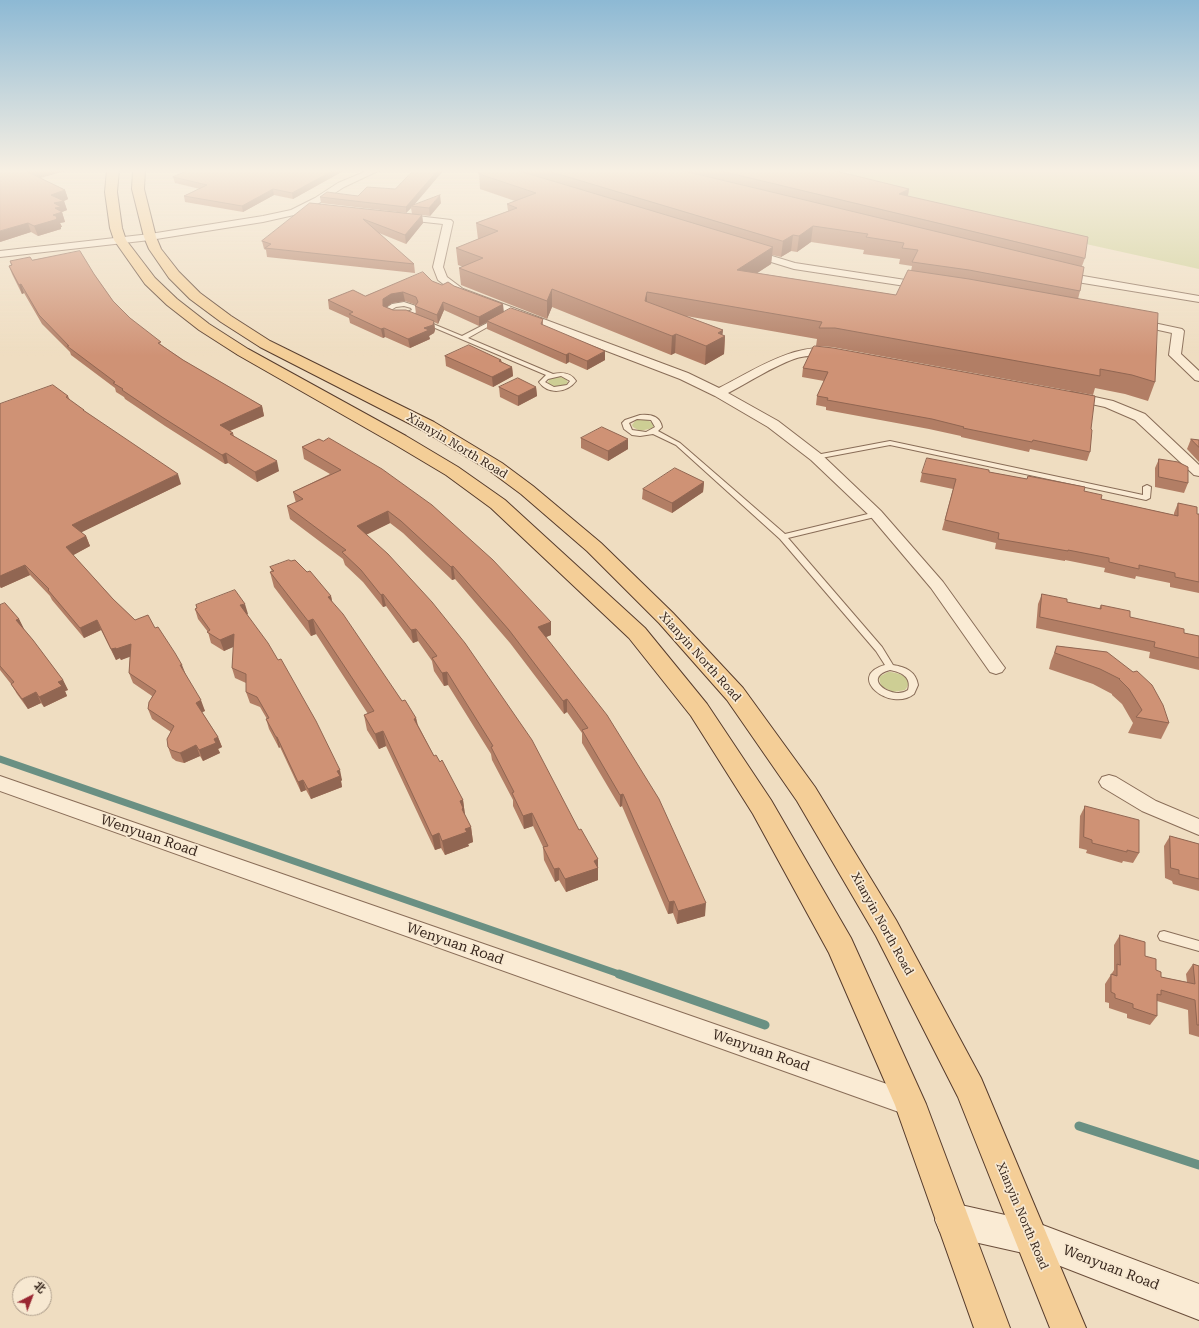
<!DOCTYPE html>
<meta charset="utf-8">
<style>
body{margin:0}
#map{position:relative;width:1199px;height:1328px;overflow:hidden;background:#efddc1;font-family:"Roboto Serif","Noto Sans SC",serif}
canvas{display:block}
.north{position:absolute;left:12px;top:1276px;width:40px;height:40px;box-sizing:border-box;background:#f7e8d1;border:1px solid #ab9b89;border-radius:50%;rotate:42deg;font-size:11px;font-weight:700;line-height:16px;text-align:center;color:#38271d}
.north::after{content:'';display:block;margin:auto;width:14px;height:18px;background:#9a2632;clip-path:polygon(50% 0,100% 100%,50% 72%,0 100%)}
</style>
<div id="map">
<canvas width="1199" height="1328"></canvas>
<div class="north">北</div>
</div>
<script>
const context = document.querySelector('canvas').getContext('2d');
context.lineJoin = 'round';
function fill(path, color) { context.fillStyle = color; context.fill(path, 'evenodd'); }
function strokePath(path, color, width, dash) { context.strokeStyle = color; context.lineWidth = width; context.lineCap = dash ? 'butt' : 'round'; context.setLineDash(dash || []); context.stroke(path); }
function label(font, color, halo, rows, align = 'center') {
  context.font = font + ' "Roboto Serif",serif'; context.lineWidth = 3.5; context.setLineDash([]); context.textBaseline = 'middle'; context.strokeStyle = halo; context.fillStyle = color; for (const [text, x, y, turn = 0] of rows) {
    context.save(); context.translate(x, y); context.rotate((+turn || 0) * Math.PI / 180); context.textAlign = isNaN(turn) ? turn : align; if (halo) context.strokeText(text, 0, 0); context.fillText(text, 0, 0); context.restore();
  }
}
const green = new Path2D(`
 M844,170H1199V269L1000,225L883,194Z
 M558,377L566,378L568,383C563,388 553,388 548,383L549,379Z
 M645,419L653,423V428L640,431L633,427L632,425L636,420Z
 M888,672C898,672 916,678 905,690L893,692L881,686L879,677Z`);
const streamFar1 = new Path2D(`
 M0,759L622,975`);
const stream = new Path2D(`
 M619,974L765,1025
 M1079,1126L1199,1165`);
const lane = new Path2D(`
 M404,302L416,306L417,312C407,318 394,321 385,313L386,308L392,304ZM404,306L411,308L412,310L402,314L391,312V310L396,307Z
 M495,319L500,320L468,338L553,374C563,372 571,373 576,381C567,393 548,395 539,382L546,375L421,322L426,321L462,336ZM561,376L570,381L567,385L554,387L545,382L548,379Z
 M640,415C650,414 660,416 662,427L658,431L680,443L785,534L876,512H879V516L788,538L882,647L893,665C905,667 916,671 918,685L914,694C890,713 845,676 885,665L876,651L780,539L676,445L653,434L640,436L632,435L624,429L622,423L625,420ZM637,419L651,420L655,427L646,432L632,430L629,423ZM890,670C901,672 912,677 908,690C893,701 860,678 890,670Z
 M890,441L1143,495V487L1147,485L1151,487L1150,498L1146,500L890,445L816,459L812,457L816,455Z
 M1164,931L1199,941V951L1160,940L1158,936L1160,932Z`);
const street = new Path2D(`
 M369,170H380L344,187L321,202L294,215L263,222L150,240L0,257V251L150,234L263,216L291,210L315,198L338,183Z
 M478,170H491L511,176L512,178L508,181L479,172Z
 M400,214L451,220L453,222L443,267L447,277L463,289L688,373L719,388C753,371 797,340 837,350L839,352L837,354C823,358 810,353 794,359C772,367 749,382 728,393L778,421L821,454L881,511L943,582L1002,664L1005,668L1002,672L996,674L990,672L931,588L871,517L811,460L768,427L715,396L680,379L455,293L438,280L433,267L443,224L397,219L395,217Z
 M749,249L795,263L925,283L930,286L925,289L794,269L745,254L744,252L745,250Z
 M1060,272L1199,296V302L1077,282L1056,277L1055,275Z
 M1135,319L1182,329L1184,331L1181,354L1199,371V381L1195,380L1169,355L1172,333L1131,324L1129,322Z
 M1072,392L1113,401L1145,414L1199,465V476L1194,475L1135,420L1105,407L1068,399L1066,396L1068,393Z
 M1109,775L1116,777L1156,801L1199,819V835L1142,811L1102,787L1099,782L1102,777Z
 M0,776L910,1092L919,1095L922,1104L919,1113L910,1116L0,791Z`);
const secondary = new Path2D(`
 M952,1203L1032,1221L1199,1284V1320L1032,1255L952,1237L940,1232L935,1220L940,1208Z`);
const primary = new Path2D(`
 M107,170H119L117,192L122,228L126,240L155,278L177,299L209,324L248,349L406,436L458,467L505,500L645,628L707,704L771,800L851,938L926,1104L1010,1328H974L895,1105L829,953L753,814L691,716L629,638L491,508L446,475L394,444L238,355L199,330L167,305L145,284L114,240L110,228L105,192Z
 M133,170H145L144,189L156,237L161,249L179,272L200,293L231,316L270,341L434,422L502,463L533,486L601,543L673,613L743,688L815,787L896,920L981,1078L1086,1328H1050L958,1097L876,936L797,801L727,700L659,623L587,551L521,494L490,471L422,430L260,347L221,322L190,299L169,278L149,249L144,237L132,189Z`);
const wall = new Path2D(`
 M345,170L293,199L274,195L243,212L185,202L184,196L200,189L175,183L173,177Z
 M489,170H832L909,189L908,196L1085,258L1082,266L1080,291L1078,299L1155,382L1148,401L1125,394L1095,388L1093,395L832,347L816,346L817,339L686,316L723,330L722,335L725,336L724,354L705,365L675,353L671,355L552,307L547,319L461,285L459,268L463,267L458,265L456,248L478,239L476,223L508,211L507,204L515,201L480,189L479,174ZM811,242L864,250L863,254L900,259L899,264L912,266L911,271L896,295L757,273L771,264L772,255L781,257L791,251L797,252Z
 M443,171L414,205L441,203L430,216L412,214L411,208L406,213L321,203L320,197L358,196L395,189Z
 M40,178L65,190L68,199L64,201L67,210L62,212L65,222L60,223L62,227H61V229L38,236L31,232L0,242Z
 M310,203L422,215L423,223L406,244L379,233L414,264L415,273L267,257L266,250L264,249L262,241Z
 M32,260L94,274L113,301L130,318L163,346L183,360L262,406L264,416L230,431L233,433L234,436L279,471L257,482L228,463L225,464L165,426L125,399L124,397L116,392L115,388L71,355L70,352L42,324L24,293L22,294L12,274L9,266L11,265L10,261Z
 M442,285L454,286L503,304V312L543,319V325L605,360L587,370L569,362L566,364L487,329V322L479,326L444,310L438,324L434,322L435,330L434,333L429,336L430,339L410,348L385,337L383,338L350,323L349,318L329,309L328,300L365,296ZM405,301L416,305L415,306L416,314L393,310L386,307L392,303Z
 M813,347L1091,429L1090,452L1087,461L1030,449L1029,452L961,437V436L929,429L826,410V407L816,405L817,396L824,381L802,377L803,368Z
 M445,356L501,360L502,362L512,367L513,376L493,387L446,366Z
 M499,387H536L537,396L518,406L500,397Z
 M68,396L70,400L181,484L81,532L86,536L90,546L73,555L113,599L135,620L155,628L186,675L205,711L202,712L218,737L222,747L218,749L220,753L203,761L200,756L184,763L176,761L172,758L168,747L171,732L152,719L148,709L152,696L133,683L129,673L130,656L121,660L120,658L116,660L101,630L84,638L52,600L50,596L30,575L1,588L0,587V404Z
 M581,438L628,449L608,461L581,448Z
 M319,439L551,622V635L546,637L705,916L677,924L673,913L668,914L622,806L620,807L582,743V733L567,712L564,714L510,643L455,579L452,580L403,533L390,523L366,535L579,830L598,859V880L566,892L559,880L555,882L544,860L543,847L533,826L524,829L513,806V800L492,760L491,754L448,685L444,686L434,671L432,661L418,641L413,643L386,606L383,607L363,582L345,565L343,559L290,519L287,506L296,503L293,492L330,474L304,459L302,447Z
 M1191,439L1199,440V462L1187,449Z
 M1159,459L1188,483L1184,493L1155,487V468Z
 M989,472L1027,479L1028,476L1084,491L1101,499L1174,515V513L1178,503L1197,514H1199V593L1170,587V583L1136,576L1135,579L1104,572L1105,568L1065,560V561L995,549L996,543L942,530L953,489L920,482L922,473Z
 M704,482L703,492L672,513L642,499L643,489Z
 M270,567L331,596L332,602L402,701L416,718L418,725L434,756L440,762L463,800L465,815L471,827L473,842L468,844L469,846L445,855L441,848L435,850L386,746L379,749L367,730L364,715L368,714L316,634L311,636L274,587L270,572H272Z
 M1042,594L1067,602L1099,609L1101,605L1130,617L1184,633L1199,636V670L1149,658L1150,652L1036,628L1038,604Z
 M0,605L19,619L24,629L63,680L68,690L65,691L67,696L44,707L41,703L28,709L17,694L11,684L0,670Z
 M196,605L248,614H247L342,780L341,781L342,787L311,799L306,790L301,792L280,747L279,748L269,729L266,719H267L260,707L250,703L246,692V683L235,678L232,668L234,646L224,651L211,643L208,632L198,619L195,609L197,608Z
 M1057,646L1107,652L1169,723L1161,739L1128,733L1133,723L1122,704L1112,695V694L1093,684L1049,669L1051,661Z
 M1085,806L1139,853L1133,863L1123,861L1122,863L1086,853L1087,850L1079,848L1080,816Z
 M1170,836L1199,844V891L1173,884L1172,881L1165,878L1164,846Z
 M1120,935L1145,956L1161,977L1187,982L1186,974L1193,964L1199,966V1037L1189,1034L1188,1010L1157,1001V1016L1150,1025L1127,1018V1014L1109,1008V1003L1105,1002V984L1114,970V945Z`);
const shadedWall = new Path2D(`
 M32,170H69L30,181L26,171Z
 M334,170H345L293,199L292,193Z
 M438,170H443V171L413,206H411V208L406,213V207Z
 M273,189L274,195L243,212L242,206Z
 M909,189L906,205L899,194Z
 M65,190L68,199L64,201L67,210L62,212L65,222L60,223L62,227H61V229L38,236L34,226L53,215L51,195Z
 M440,195L441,203L430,216L429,208Z
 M422,215L423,223L406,244L405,235Z
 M28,223L31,232L0,242V231Z
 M813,226L811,242L797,252L799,236Z
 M793,235L791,251L781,257L783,241Z
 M773,247L771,264L736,287L737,270Z
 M21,284L24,293L22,294L19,285Z
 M552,289V307L547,319V301Z
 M403,292L405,301L392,303L385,308L383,306V299L391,294Z
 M647,292V310L645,301Z
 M443,302L444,310L438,324L437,315Z
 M503,304L504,313L487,321V322L479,326V317Z
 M434,321L435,330L434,333L429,336L430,339L410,348L408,339Z
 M384,328L385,337L383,338L381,329Z
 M723,330L722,338L725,336L724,354L705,365L706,346L718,333Z
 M676,334L675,353L671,355L672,336Z
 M605,351V360L587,370V361Z
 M569,353V362L566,364V355Z
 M512,367L513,376L493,387L492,377Z
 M536,387L537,396L518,406V396Z
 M262,406L264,416L222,434L220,425Z
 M628,439V449L608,461V451Z
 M226,453L228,463L225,464L222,455Z
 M277,461L279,471L257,482L255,472Z
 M178,474L181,484L76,535L72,525Z
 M704,482L703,492L672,513V503Z
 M388,511L390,523L359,538L357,526Z
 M86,536L90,546L70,557L66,547Z
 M25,565L30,575L1,588L0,586V576Z
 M453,566L455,579L452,580L451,567Z
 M383,594L386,606L383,607L381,595Z
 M331,596L334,610L328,597Z
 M245,604L248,614L244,616L240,605Z
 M19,619L24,629L21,630L16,620Z
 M313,619L316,634L311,636L308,621Z
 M97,620L101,630L84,638L80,628Z
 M551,622V635L539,640L538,627Z
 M416,629L418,641L413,643L411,630Z
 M234,634L238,645L224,651L220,640Z
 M131,644L135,655L121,660L120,658L116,660L111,649Z
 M180,665H182L186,675Z
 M447,672L448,685L444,686L442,673Z
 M63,680L68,690L65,691L67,696L44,707L39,697L58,682Z
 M36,692L41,703L28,709L22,699Z
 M567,699V712L564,714L563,701Z
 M201,700L205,711L200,713L196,703Z
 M416,718L419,733L414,719Z
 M383,731L386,746L379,749L375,734Z
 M218,737L222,747L218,749L220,753L203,761L199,750L214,739Z
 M276,737H277L280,747L279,748Z
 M196,745L200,756L184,763L180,753Z
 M340,770L342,780L341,781L342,787L311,799L308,789L337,771Z
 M303,780L306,790L301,792L298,782Z
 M623,794L622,806L620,807V795Z
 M463,800L465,815H464L465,823L460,801Z
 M532,813L533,826L524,829L523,816Z
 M471,827L473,842L468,844L469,846L445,855L442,841L465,829Z
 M439,833L441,848L435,850L432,836Z
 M598,859V880L566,892L565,879L594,861Z
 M559,868V880L555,882L554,869Z
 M674,901L673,913L668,914L669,902Z
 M706,903L705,916L677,924L678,911Z`);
const building = new Path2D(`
 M0,170H32L26,171L65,190L51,195L64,201L54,203L61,207L55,208L62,212L53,215L58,217L56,218L58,219L34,226L28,223L0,231Z
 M189,170H334L292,193L273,189L242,206L184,196L207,185L173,177Z
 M414,170H438L406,207L320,197L327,192L358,196L367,187L395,189Z
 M489,170H516L773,247L737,270L896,295L908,270L969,279L1158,313L1155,382L1132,375L1100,369V376L835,328H819L822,322L647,292L645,301L723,330L718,333L725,336L706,346L676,334L672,336L552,289L547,301L459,268L483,258L456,248L498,231L476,223L517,208L507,204L536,193L479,174Z
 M545,170H680L1084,267L1080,291L969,270L912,262L918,250L902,248L904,243L866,237L868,234L813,226L799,236L793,235L783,241Z
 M717,170H832L909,189L899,194L1088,237L1085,258Z
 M440,195L429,208L411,206Z
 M310,203L422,215L405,235L363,219L414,264L265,248L271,244L262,241Z
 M80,251L94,274L113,301L130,318L161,342L158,343L183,360L262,406L220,425L233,433L230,434L277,461L255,472L226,453L222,455L162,417L122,390L123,389L113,383L115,382L67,346H69L39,315L21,284L19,285L9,266L12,265L10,261L30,257L32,260Z
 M423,272L432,281L442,285L448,282L454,286L503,304L479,317L443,302L437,315L415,306L418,302L416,297L403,292L391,294L383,299V306L393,310H406L434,321L433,325L424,328L429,330L408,339L384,328L381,329L349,314L353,312L328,300L353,290L365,296Z
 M511,308L543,319L541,324L605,351L587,361L569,353L566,355L487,321Z
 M469,345L501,360L499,361L512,367L492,377L445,356Z
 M815,346L833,348L1095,396L1091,429L1092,430L1090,452L1033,440L1032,442L963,428L964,427L932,419L827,400L828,398L817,396L828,372L803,368L813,347Z
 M518,378L536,387L518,396L499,387Z
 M53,385L68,396L66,397L84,410H83L178,474L72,525L86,536L66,547L113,599L135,620L148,615L155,628L158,627L175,653L182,665H180L201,700L196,703L218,737L214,739L216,743L199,750L196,745L180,753L171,750L168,747L167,739L174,726L148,709L149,702L156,691L129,673L131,644L116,649V648L111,649L97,620L80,628L48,590L49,589L25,565L0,576V404Z
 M602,427L628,439L608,451L581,438Z
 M329,438L382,469L432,505L493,560L551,622L538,627L607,715L659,799L706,903L678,911L674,901L669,902L623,794L620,795L582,730L588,728L567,699L563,701L509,630L453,566L451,567L401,521L388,511L357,526L388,554L432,602L465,643L532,740L579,830L581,829L598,859L594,861L598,868L565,879L559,868L554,869L543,847L548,846L532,813L523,816L512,793L514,792L491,747L493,746L447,672L442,673L432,658L437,656L416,629L411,630L383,594L381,595L361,570L342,552L346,550L287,506L303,499L293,492L341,470L302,447L319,439L323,441Z
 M1191,439L1199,440V447Z
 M927,458L989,470V472L1027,479L1028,476L1085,487L1084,491L1102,495L1101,499L1178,516V503L1197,507V514H1199V582L1175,577V573L1139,565V569L1109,562V558L1068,550V551L998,539L999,533L945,520L956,479L922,473Z
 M1159,459L1178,462L1188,467V483L1159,477Z
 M675,468L704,482L672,503L643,489Z
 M289,560L291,561L295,560L307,572L310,571L331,596L328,597L343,614L402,701L405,700L416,718L414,719L434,756L436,755L440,762L442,760L463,800L460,801L463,808L462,809L471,827L465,829L467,832L442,841L439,833L432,836L383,731L375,734L364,715L374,711L313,619L308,621L270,572L274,571L270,567Z
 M235,590L245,604L240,605L268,643L278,660L281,659L316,721L340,770L337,771L340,776L308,789L303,780L298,782L277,737H276L266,719L269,718L257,697L246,692V674L232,668L234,634L220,640L207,632L210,630L195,609L197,608L196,605Z
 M1042,594L1067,599V602L1101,609V605L1130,611V617L1184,629V633L1199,636V658L1154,647L1155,642L1040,617Z
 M5,603L19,619L16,620L33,640L63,680L58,682L62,686L39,697L36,692L22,699L11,684L14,682L0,666V605Z
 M1057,646L1107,652L1133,672L1137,671L1152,685L1163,705L1169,723L1136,717L1142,710L1129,689L1119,679H1120L1100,669L1055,653Z
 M1085,806L1139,820V853L1127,850V852L1092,843V840L1084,837Z
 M1170,836L1199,844V879L1179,874V870L1171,868Z
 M1120,935L1145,942V956L1156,959V970L1161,972V977L1195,984L1193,964L1199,966V1025H1197L1195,1000L1161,990V995L1157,994V1016L1133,1008V1004L1115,998V994L1111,992V974L1117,976V964L1120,965Z`);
const streetNames = [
 ["Xianyin North Road",457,446,31],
 ["Xianyin North Road",700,657,48],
 ["Xianyin North Road",882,924,61],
 ["Xianyin North Road",1022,1216,67]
];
const nearStreetnames = [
 ["Wenyuan Road",149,836,19],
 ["Wenyuan Road",455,944,19],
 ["Wenyuan Road",761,1051,19],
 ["Wenyuan Road",1111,1268,21]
];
fill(green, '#cdce94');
strokePath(streamFar1, '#6a9083', 7);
strokePath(stream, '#6a9083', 9);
strokePath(lane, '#896d58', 2);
strokePath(street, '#896d58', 2);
strokePath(secondary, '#6b4e3b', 2);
strokePath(primary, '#573c2c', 2);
fill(lane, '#faebd4');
fill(street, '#faebd4');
fill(secondary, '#faebd4');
fill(primary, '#f4ce97');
fill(wall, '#b27e65');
fill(shadedWall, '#916652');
fill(building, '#cf9275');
strokePath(building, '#916652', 1);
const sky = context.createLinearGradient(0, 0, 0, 356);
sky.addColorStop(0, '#8db9d4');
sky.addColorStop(0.48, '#f8f0e3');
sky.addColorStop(1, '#f8f0e300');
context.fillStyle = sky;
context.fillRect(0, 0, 1199, 356);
label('12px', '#38271d', '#f7e8d1', streetNames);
label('14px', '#38271d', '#f7e8d1', nearStreetnames);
</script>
